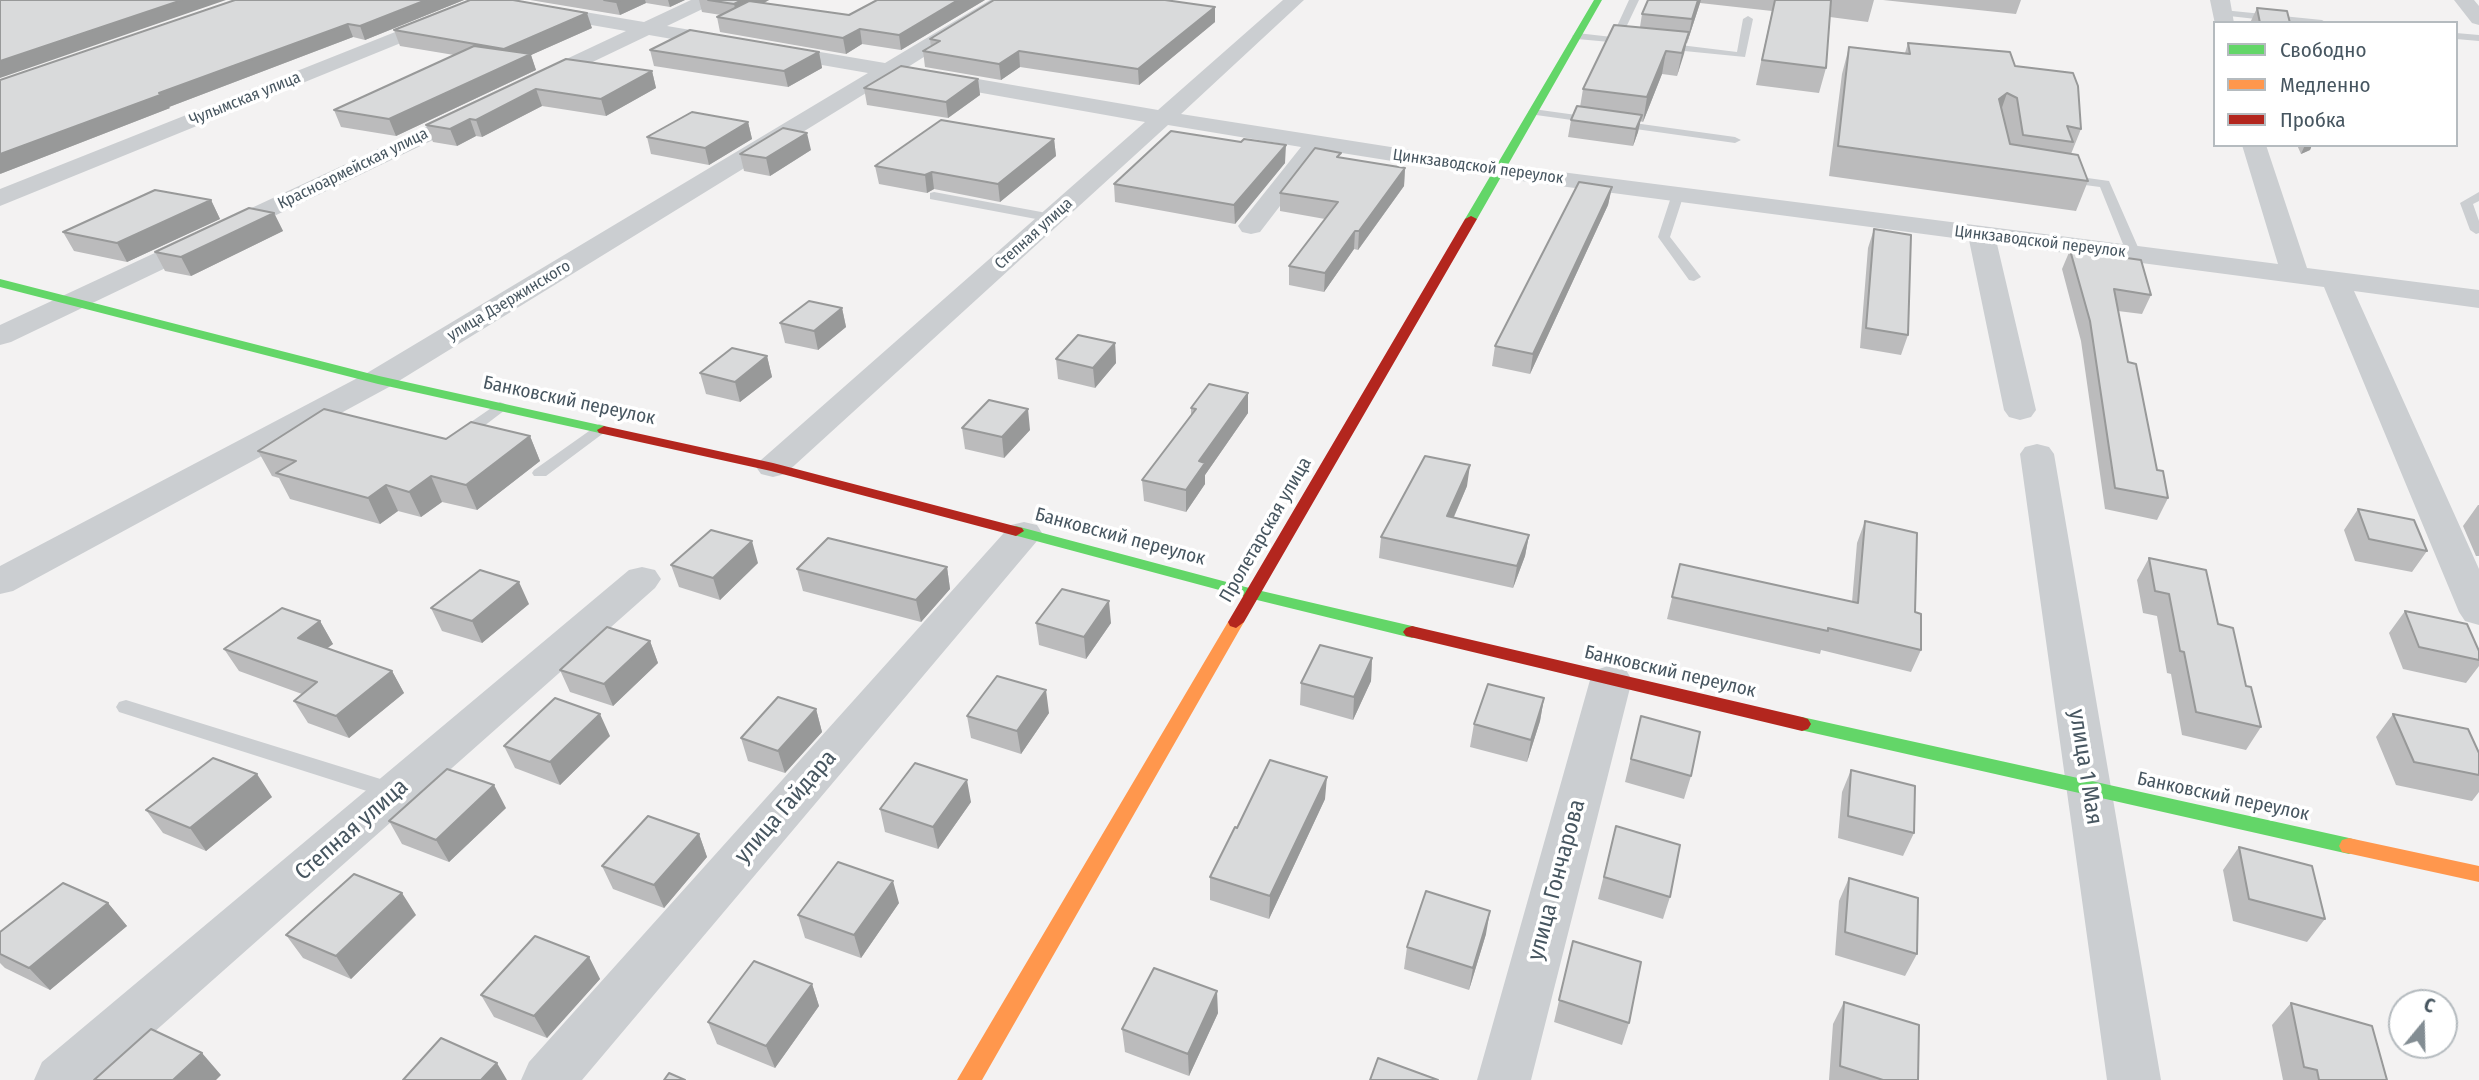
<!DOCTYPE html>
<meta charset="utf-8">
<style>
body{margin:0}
#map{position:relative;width:2479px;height:1080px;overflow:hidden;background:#f3f2f2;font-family:"Fira Sans Condensed",sans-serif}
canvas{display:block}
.legend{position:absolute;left:2213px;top:21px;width:245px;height:126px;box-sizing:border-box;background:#fff;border:2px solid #b5bbbf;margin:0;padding:9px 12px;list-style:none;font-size:21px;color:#475660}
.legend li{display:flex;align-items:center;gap:14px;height:35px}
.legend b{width:35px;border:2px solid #b5bbbf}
.north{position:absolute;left:2388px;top:989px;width:70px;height:70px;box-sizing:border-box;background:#fff;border:2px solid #b5bbbf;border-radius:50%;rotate:19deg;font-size:19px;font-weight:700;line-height:28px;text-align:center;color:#475660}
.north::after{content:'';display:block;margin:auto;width:24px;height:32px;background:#838d93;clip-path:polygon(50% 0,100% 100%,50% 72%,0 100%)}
</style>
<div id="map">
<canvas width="2479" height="1080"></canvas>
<ul class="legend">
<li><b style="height:9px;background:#63d668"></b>Свободно</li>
<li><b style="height:9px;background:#ff974d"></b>Медленно</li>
<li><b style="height:9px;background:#b3261e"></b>Пробка</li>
</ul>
<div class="north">С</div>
</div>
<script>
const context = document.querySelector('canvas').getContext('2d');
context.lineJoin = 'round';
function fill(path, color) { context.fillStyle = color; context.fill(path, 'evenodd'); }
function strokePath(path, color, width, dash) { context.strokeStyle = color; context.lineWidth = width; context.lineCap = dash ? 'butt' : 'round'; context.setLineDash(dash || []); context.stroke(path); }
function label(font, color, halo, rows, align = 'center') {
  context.font = font + ' "Fira Sans Condensed",sans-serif'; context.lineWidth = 7; context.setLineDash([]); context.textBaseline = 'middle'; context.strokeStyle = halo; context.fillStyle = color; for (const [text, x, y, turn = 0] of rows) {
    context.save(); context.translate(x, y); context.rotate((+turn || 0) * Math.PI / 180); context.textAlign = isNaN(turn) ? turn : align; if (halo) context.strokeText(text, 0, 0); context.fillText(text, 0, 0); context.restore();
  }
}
const lane = new Path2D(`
 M1629,0H1639L1621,38L1632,40V44L1577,39L1572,36L1577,33L1612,37Z
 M2223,10L2322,20L2327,23H2292L2220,15L2218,13Z
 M1748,16L1753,19L1745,57L1664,49L1659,46L1664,43L1737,52L1743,19Z
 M2456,33L2479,35V41L2456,39Z
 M1533,109L1735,137L1741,140L1735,143L1529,114L1528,112Z
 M2066,175L2109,181L2141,254L2139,257L2134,258L2127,254L2100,187L2062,182V176Z
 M1678,190L1684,194L1670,237L1701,277L1694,281L1689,280L1658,237L1672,194Z
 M934,192L1052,214L1058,218L1052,222L930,199V193Z
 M2479,192V201L2473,204L2479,221V233L2476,234L2470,230L2460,203Z
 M500,402L505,404L508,407L505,410L467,439H455L453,436L455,433Z
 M599,424L605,426L607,429L605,432L546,476H534L532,473L534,470Z
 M126,700L403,786L406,792L403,798L395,800L119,712L116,707L119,702Z`);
const street = new Path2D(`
 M471,0H514L644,22L691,0H716L713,4L667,26L885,63L990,0H1014L908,67L1158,110L1283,0H1304L1181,114L1499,164L2278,264L2242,145H2266L2307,268L2479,290V308L2354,291L2479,569V625L2465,621L2459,612L2324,287L1997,244L2036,410L2031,417L2020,420L2009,417L2004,410L1969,240L1499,178L1323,150L1260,232L1251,234L1242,232L1238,226L1301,147L1168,125L785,474L773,477L761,474L756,467L761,460L1145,122L892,77L389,387L13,591L0,594V566L367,373L868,73L649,35L534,90L526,88L523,83L526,78L626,31L481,6Z
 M2210,0H2230L2234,23L2215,24Z
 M2454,0H2474L2479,6V25L2472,23Z
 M443,13L453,19L450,23L0,206V189Z
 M475,104L483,106L486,111L483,116L11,342L0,345V325Z
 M2037,444L2049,447L2054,454L2161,1080H2107L2020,454L2025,447Z
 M1024,522L1037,525L1042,533L1037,541L582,1080H521L529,1062L1011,525Z
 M642,567L655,570L661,579L655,588L100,1080H34L42,1062L629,570Z
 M1611,665L1626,670L1632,680L1531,1080H1477L1590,680L1596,670Z`);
const fast = new Path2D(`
 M1594,0H1602L1477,219L1467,221L1465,219Z
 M0,279L379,376L604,426L611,430L604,434L378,384L0,287Z
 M1016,526L1253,589L1412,626L1418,628L1421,632L1418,636L1412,638L1253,599L1010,534L1008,531L1010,528Z
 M1802,717L2349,838L2356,840L2359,846L2356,852L2349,854L1796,729L1793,724L1796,719Z`);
const slow = new Path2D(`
 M1236,616L1244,622L982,1080H957L1228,622Z
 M2349,838L2479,866V882L2342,852L2339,846L2342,840Z`);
const jam = new Path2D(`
 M1471,216L1477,219L1244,622L1236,628L1230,626L1228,622L1465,219Z
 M604,426L773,463L1022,528L1024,531L1016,536L771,471L599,433L597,430Z
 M1412,626L1802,717L1808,719L1811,724L1808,729L1802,731L1406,636L1403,632L1406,628Z`);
const wall = new Path2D(`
 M235,0H464L365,40L353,37L169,107L170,108L0,174Z
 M530,0H685L670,7L646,3L620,15Z
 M699,0H769L764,3L849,15L985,0L901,50L862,44L846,54L720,32L717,17L721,15L702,12Z
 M1648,0H1874L1868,22L1830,17L1826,68L1819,93L1756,85L1772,11L1700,3L1687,43H1686L1677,76L1662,74L1643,122L1640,121L1638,132L1633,146L1568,137L1571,120L1580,107L1583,89L1640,27L1642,14Z
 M1883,0H2021L2016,14Z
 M2257,8L2290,23H2250Z
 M1215,22L1139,85L1020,67L1001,80L925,67L923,51L931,47L930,39Z
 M592,28L531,55L536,70L396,136L341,127L334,110L454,55L400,46L394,30Z
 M1908,43L2015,66L2081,129L2071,154L2088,181L2076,211L1829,176L1842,74L1849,47L1905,53Z
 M650,50L819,52L822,68L788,87L654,66Z
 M566,59L652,71L656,88L606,116L542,106L482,137L476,136L457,146L433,142L426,125Z
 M978,79L980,95L948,118L867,105L864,88Z
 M748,122L752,139L709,165L651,154L647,137Z
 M1054,139L1056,156L1000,202L934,189L927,193L879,184L875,166Z
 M1241,142L1285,163L1235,224L1115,202L1114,184Z
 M2297,145H2312L2310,150L2301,154Z
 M811,150L770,176L744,171L740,154Z
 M1340,158L1405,168L1404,186L1358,250L1354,249L1324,292L1289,285V266L1325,219L1280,211V193Z
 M1612,187L1608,205L1530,374L1492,366L1495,346Z
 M211,200L220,219L127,262L74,251L63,232Z
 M274,213L283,231L191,276L165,271L155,252Z
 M1874,229L1908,335L1901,355L1860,348L1868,248Z
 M2070,250L2151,295L2142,314L2118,311L2128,362L2157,470L2168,498L2157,520L2105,509L2081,341L2062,269Z
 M842,308L846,327L818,350L785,343L780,323Z
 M1115,343L1116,363L1095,388L1058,379L1056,359Z
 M767,356L772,377L740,402L706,394L700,373Z
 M1248,393V413L1205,475V484L1186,512L1144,501L1142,480L1191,416V408Z
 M962,428L1030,430L1004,458L965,449Z
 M530,436L540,461L477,510L442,502L421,517L398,511L380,524L290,499L279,478L272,476L258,451L446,439Z
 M1467,486L1454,517L1529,535L1525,556L1513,588L1379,558L1381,537Z
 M2478,505H2479V556H2476L2463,526Z
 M2358,509L2427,551L2412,572L2355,561L2344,530Z
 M1865,521L1915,612L1921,650L1911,672L1821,650L1820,654L1667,619L1680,564L1852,602L1857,543Z
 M2149,558L2218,624L2246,686L2261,727L2246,750L2182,735L2171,674L2167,673L2157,616L2143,613L2137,580Z
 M758,563L720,600L679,587L671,565Z
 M947,567L950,589L921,622L803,591L797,569Z
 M529,604L482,643L442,631L431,608Z
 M2405,611L2479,651V666L2466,683L2403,669L2389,633Z
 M320,621L333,644L327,648L392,671L404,693L349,738L308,723L294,701L302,694L239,671L224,649Z
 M1036,623H1111L1086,659L1039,645Z
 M650,641L658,663L613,706L570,692L560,670Z
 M1372,658L1371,681L1353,720L1300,705L1301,683Z
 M1544,698L1540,721L1527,762L1470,747L1474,724Z
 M816,709L822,732L785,773L748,761L741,738Z
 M1049,713L1021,754L971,738L967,716Z
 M2393,714L2479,753V792L2472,801L2396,785L2376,737Z
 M1641,716L1691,776L1684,799L1625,782Z
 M610,736L560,785L515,768L504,746Z
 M1851,770L1914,833L1903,856L1838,838L1842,792Z
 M272,797L206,851L163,833L146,810Z
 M1325,799L1269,919L1210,900V877L1237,828Z
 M971,802L938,849L885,832L880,809Z
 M506,808L449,862L402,844L389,821Z
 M1616,826L1670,897L1663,919L1598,899Z
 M699,834L707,857L664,908L613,889L602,866Z
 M2239,847L2325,919L2307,942L2233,921L2223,870Z
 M1849,878L1917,954L1905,976L1835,955L1839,901Z
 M108,903L127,926L50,990L5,968L0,963V932Z
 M899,903L861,958L805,938L798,915Z
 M416,915L351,979L303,958L286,935Z
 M1486,934L1469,990L1404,969L1407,947Z
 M1573,941L1629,1023L1622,1045L1554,1022Z
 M589,957L600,979L547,1038L494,1017L481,995Z
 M812,984L819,1006L775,1068L717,1044L708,1022Z
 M1844,1002L1918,1080H1829L1833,1024Z
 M2291,1003L2387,1080H2283L2272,1025Z
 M1218,1013L1189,1076L1125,1052L1122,1029Z`);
const shadedWall = new Path2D(`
 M182,0H226L0,78V61Z
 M426,0H464L365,40L360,26Z
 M620,0H645L646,3L620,15L616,2Z
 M668,0H685L670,7Z
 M742,0H769L737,17L734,4Z
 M958,0H985L901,50L899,35Z
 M1698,0H1701L1687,43L1692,19Z
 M1215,7V22L1139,85L1138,69Z
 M587,13L592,28L531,55L536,70L396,136L389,119L509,64L504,49Z
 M348,24L353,37L169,107L170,108L0,174V154L159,93Z
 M860,29L862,44L846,54L843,38Z
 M1689,32L1684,54L1677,76L1682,53Z
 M1019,51L1020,67L1001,80L999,64Z
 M1666,51L1662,74L1643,122L1647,97Z
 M819,52L822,68L788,87L784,71Z
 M652,71L656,88L606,116L601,99Z
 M978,79L980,95L948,118L946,102Z
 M536,89L542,106L482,137L476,120Z
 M2007,93L1997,122L1999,99Z
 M1642,115L1638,132L1633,146L1636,129Z
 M470,119L476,136L457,146L450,129Z
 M748,122L752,139L709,165L705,148Z
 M807,133L811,150L770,176L766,158Z
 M1054,139L1056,156L1000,202L998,184Z
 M1286,145L1285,163L1235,224L1234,205Z
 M2305,145H2312L2310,150L2301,154Z
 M1405,168L1404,186L1358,250L1359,231Z
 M932,172L934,189L927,193L925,175Z
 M1612,187L1608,205L1530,374L1533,354Z
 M211,200L220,219L127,262L117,243Z
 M274,213L283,231L191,276L181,257Z
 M1355,231L1354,249L1324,292L1325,273Z
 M842,308L846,327L818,350L814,331Z
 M1115,343L1116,363L1095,388L1093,368Z
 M767,356L772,377L740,402L735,382Z
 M1248,393V413L1205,475V484L1186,512V490L1199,461Z
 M1028,409L1030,430L1004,458L1002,437Z
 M530,436L540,461L477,510L466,485Z
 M1470,465L1467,486L1445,537L1447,516Z
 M431,476L442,502L421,517L409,492Z
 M386,485L398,511L380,524L368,498Z
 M1529,535L1525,556L1513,588L1517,566Z
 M752,541L758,563L720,600L713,578Z
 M947,567L950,589L921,622L916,600Z
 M519,582L529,604L482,643L472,621Z
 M1109,601L1111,623L1086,659L1084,637Z
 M320,621L333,644L311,660L298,638Z
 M650,641L658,663L613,706L604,684Z
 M1372,658L1371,681L1353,720L1354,697Z
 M392,671L404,693L349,738L336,716Z
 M1046,690L1049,713L1021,754L1017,731Z
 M1544,698L1540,721L1527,762L1531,740Z
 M816,709L822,732L785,773L778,751Z
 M600,714L610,736L560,785L550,762Z
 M257,774L272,797L206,851L190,828Z
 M1327,777L1325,799L1269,919L1270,896Z
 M967,780L971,802L938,849L933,827Z
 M494,785L506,808L449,862L436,840Z
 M699,834L707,857L664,908L654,885Z
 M893,881L899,903L861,958L854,935Z
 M402,893L416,915L351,979L336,956Z
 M108,903L127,926L50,990L29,968Z
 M1490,911L1486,934L1469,990L1473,968Z
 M589,957L600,979L547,1038L534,1016Z
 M812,984L819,1006L775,1068L766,1046Z
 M1217,991L1218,1013L1189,1076L1188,1054Z
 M202,1053L221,1075L216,1080H173Z
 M497,1063L507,1080H481Z`);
const building = new Path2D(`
 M0,0H182L0,61Z
 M235,0H426L360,26L348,24L159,93L163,94L0,154V80Z
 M470,0H513L587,13L504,49L394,30Z
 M604,0H620L616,2Z
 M708,0H742L734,4Z
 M877,0H958L899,35L860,29L843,38L717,17L749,1L849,15Z
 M994,0H1165L1215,7L1138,69L1019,51L999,64L923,51L940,41L930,39Z
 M1648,0H1698L1692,19L1642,14Z
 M1775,0H1831L1826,68L1762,60Z
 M2257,8L2287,11L2290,23H2260Z
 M1614,25L1689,32L1682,53L1666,51L1647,97L1583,89Z
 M690,30L819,52L784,71L650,50Z
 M1908,43L2010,52L2015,66L2073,73L2078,86L2081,129L2067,126L2073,142L2023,135L2017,98L2007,93L1999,99L2010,144L2078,155L2088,181L1838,146L1849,47L1910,54Z
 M474,46L531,54L389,119L334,110Z
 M566,59L652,71L601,99L536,89L476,120L470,119L450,129L426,125Z
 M901,66L978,79L946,102L864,88Z
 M1577,106L1642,115L1636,129L1571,120Z
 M692,112L748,122L705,148L647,137Z
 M941,120L1054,139L998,184L932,172L925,175L875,166Z
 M783,128L807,133L766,158L740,154Z
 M1171,131L1241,142L1244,139L1286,145L1234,205L1114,184Z
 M1315,148L1341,153L1337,157L1405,168L1359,231H1355L1325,273L1289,266L1338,202L1280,193Z
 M1579,182L1612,187L1533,354L1495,346Z
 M155,190L211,200L117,243L63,232Z
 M249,208L274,213L181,257L155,252Z
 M1874,229L1911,235L1908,335L1866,328Z
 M2070,250L2141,260L2151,295L2114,289L2128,362L2136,364L2157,470L2163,471L2168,498L2115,488L2090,321Z
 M809,301L842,308L814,331L780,323Z
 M1078,335L1115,343L1093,368L1056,359Z
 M732,348L767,356L735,382L700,373Z
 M1209,384L1248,393L1199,461L1205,463L1186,490L1142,480L1196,409L1191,408Z
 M989,400L1028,409L1002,437L962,428Z
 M324,409L446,439L471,422L530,436L466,485L431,476L409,492L386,485L368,498L276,473L296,461L258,451Z
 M1425,456L1470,465L1447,516L1529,535L1517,566L1381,537Z
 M2358,509L2414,520L2427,551L2369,539Z
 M1865,521L1917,533L1915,612L1921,614V650L1828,628V631L1672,597L1680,564L1858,603Z
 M711,530L752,541L713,578L671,565Z
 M828,538L947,567L916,600L797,569Z
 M2149,558L2206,570L2218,624L2233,628L2246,686L2251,687L2261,727L2196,712L2184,652L2180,651L2169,594L2155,591Z
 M480,570L519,582L472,621L431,608Z
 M1062,589L1109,601L1084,637L1036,623Z
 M282,608L320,621L298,638L392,671L336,716L294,701L317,682L224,649Z
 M2405,611L2467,624L2479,651V660L2419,647Z
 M607,627L650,641L604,684L560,670Z
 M1320,645L1372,658L1354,697L1301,683Z
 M997,676L1046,690L1017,731L967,716Z
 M1488,684L1544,698L1531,740L1474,724Z
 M778,697L816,709L778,751L741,738Z
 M555,698L600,714L550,762L504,746Z
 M2393,714L2468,729L2479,753V775L2414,762Z
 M1641,716L1700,732L1691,776L1631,759Z
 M213,758L257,774L190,828L146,810Z
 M1270,760L1327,777L1270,896L1210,877L1235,827L1237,828Z
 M915,763L967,780L933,827L880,809Z
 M447,769L494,785L436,840L389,821Z
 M1851,770L1915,786L1914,833L1848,816Z
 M648,816L699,834L654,885L602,866Z
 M1616,826L1680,845L1670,897L1604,877Z
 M2239,847L2312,866L2325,919L2249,899Z
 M838,862L893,881L854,935L798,915Z
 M354,874L402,893L336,956L286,935Z
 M1849,878L1918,898L1917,954L1845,932Z
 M63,883L108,903L29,968L0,954V932Z
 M1426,891L1490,911L1473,968L1407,947Z
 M535,936L589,957L534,1016L481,995Z
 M1573,941L1641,962L1629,1023L1559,1000Z
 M754,961L812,984L766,1046L708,1022Z
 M1154,968L1217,991L1188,1054L1122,1029Z
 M1844,1002L1919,1025L1918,1080H1883L1840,1066Z
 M2291,1003L2372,1026L2387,1080H2319L2317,1070L2304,1067Z
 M151,1029L202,1053L173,1080H94Z
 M441,1038L497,1063L481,1080H403Z
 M1378,1058L1438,1080H1370Z
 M669,1073L685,1080H664Z`);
const farStreetnames = [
 ["Чулымская улица",245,99,-22],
 ["Цинкзаводской переулок",1478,167,8],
 ["Красноармейская улица",353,169,-26],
 ["Степная улица",1034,234,-42],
 ["Цинкзаводской переулок",2040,242,7],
 ["улица Дзержинского",509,301,-31]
];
const streetNames = [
 ["Банковский переулок",569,401,12],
 ["Пролетарская улица",1266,530,-60],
 ["Банковский переулок",1120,537,15],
 ["Банковский переулок",1670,672,13],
 ["Банковский переулок",2223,797,12]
];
const nearStreetnames = [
 ["улица 1 Мая",2085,767,81],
 ["улица Гайдара",786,807,-49],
 ["Степная улица",352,830,-41],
 ["улица Гончарова",1557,880,-75]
];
fill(lane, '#cbced1');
fill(street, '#cbced1');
fill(fast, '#63d668');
fill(slow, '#ff974d');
fill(jam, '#b3261e');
fill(wall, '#bbbbbc');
fill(shadedWall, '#989999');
fill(building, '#d9dadb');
strokePath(building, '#989999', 2);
label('16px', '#475660', '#fff', farStreetnames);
label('19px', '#475660', '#fff', streetNames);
label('23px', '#475660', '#fff', nearStreetnames);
</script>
